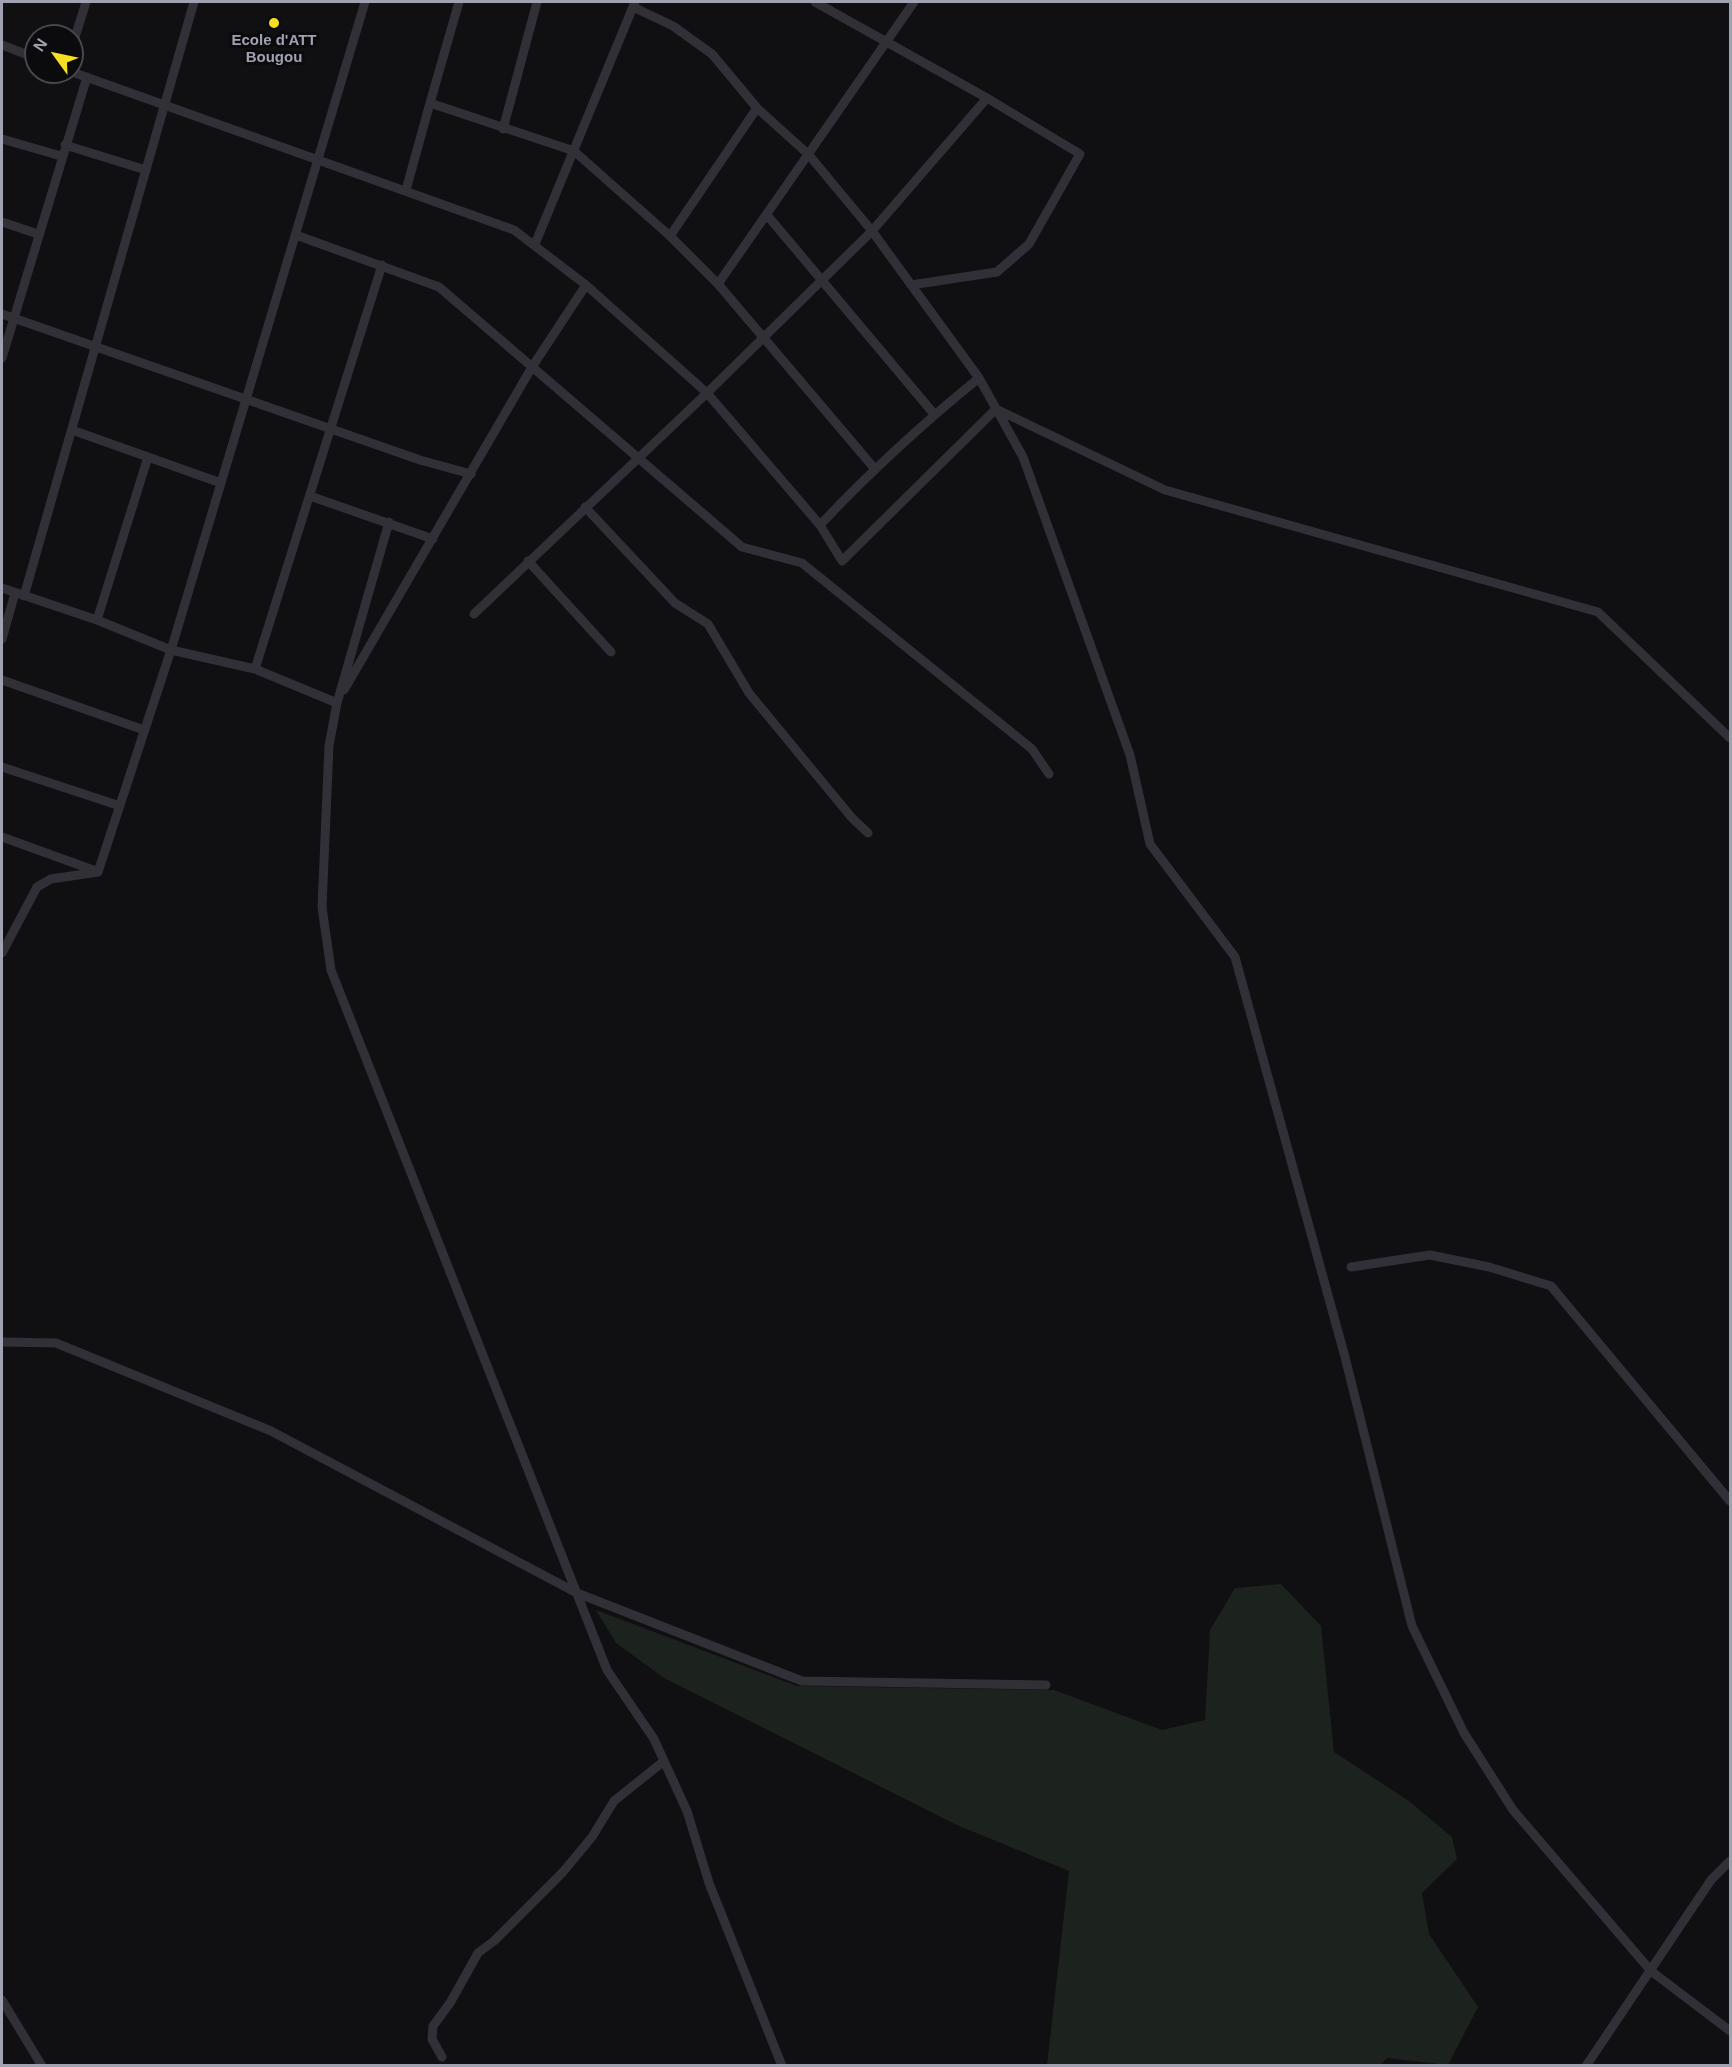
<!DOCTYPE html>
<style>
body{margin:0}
#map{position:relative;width:1732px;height:2067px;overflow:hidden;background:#100f11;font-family:Helvetica,sans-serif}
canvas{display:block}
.frame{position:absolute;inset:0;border:3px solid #a0a2b2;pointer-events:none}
.north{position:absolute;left:24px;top:24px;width:60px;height:60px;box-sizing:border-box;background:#0b0a0c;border:2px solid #47474e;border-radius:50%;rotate:303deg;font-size:16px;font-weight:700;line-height:24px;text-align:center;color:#a0a2b2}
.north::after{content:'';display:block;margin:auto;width:21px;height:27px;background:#f6de22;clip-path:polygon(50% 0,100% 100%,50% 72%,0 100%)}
</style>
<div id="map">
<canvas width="1732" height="2067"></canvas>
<div class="frame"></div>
<div class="north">N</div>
</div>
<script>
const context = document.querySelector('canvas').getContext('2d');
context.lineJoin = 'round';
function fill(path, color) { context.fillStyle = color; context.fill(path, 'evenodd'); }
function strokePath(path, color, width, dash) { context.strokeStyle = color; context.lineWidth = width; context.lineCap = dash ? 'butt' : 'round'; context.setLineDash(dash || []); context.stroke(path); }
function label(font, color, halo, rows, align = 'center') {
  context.font = font + ' Helvetica,sans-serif'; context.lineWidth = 6; context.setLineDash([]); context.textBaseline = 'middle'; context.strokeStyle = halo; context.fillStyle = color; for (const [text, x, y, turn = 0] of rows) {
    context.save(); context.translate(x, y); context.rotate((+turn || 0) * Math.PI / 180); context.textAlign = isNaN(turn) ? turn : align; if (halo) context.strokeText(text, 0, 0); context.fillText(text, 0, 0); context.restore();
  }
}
const green = new Path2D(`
 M1281,1584L1321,1626L1334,1752L1409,1801L1452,1837L1457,1859L1422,1893L1429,1934L1478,2007L1448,2065L1387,2058L1379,2066L1047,2065L1069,1871L957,1825L664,1678L616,1643L596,1610L797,1686L1054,1690L1162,1730L1205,1720L1210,1630L1235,1588Z`);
const street = new Path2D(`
 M815,2L987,98
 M633,7L673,26L712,54L757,108L809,155L872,231L979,378L1023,457L1130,755L1150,844L1235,957L1345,1357L1412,1626L1464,1733L1513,1810L1651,1971L1730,2031
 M2,45L36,58
 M72,47L86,2
 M72,72L514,230L586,285L707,393L820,525L842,561L996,409L1165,490L1598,612L1730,738
 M430,103L459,2
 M503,129L537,2
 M2,139L61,156
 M65,145L146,170
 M406,190L430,103L574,151L670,236L718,284L874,468
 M767,215L934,414
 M2,222L38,234
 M296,235L439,287L742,547L802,563L1032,749L1049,774
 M670,236L757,108
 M535,244L635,2
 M718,284L914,2
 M2,314L420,460L471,474
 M2,358L87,77
 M72,430L221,483
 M310,496L433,539
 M585,507L675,603L708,624L749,693L852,818L868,833
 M389,522L337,703L329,746L322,907L331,970L607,1670L654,1739L687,1811L709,1883L782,2066
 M820,525C870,472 922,424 979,378
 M528,561L611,652
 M2,588L97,620L171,650L255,669L337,703
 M24,596L194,2
 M474,614L707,393L872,231L987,98L1080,154L1029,244L997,272L911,285
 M97,620L148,457
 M2,639L15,593
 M255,669L382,265
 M2,680L144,730
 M344,690L532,367L586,285
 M2,767L120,806
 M2,837L96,871
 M2,953L37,887L51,879L98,872L171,650L365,2
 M1351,1267L1430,1255L1489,1267L1551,1286L1730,1501
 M2,1342L56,1343L271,1431L577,1593L802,1681L1046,1685
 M2,2000L42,2066
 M442,2057L432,2039L433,2026L450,2003L478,1953L494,1941L563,1872L592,1837L614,1801L664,1761
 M1586,2066L1711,1880L1730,1861`);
const markers = [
 [274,23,6,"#f6de22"]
];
const poiNames = [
 ["Ecole d'ATT",274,41],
 ["Bougou",274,58]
];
fill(green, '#1c231e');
strokePath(street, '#313036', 9);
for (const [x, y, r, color] of markers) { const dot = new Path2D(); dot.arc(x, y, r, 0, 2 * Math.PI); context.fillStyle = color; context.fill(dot); strokePath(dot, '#0b0a0c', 2); }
label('bold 15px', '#a0a2b2', '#0b0a0c', poiNames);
</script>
